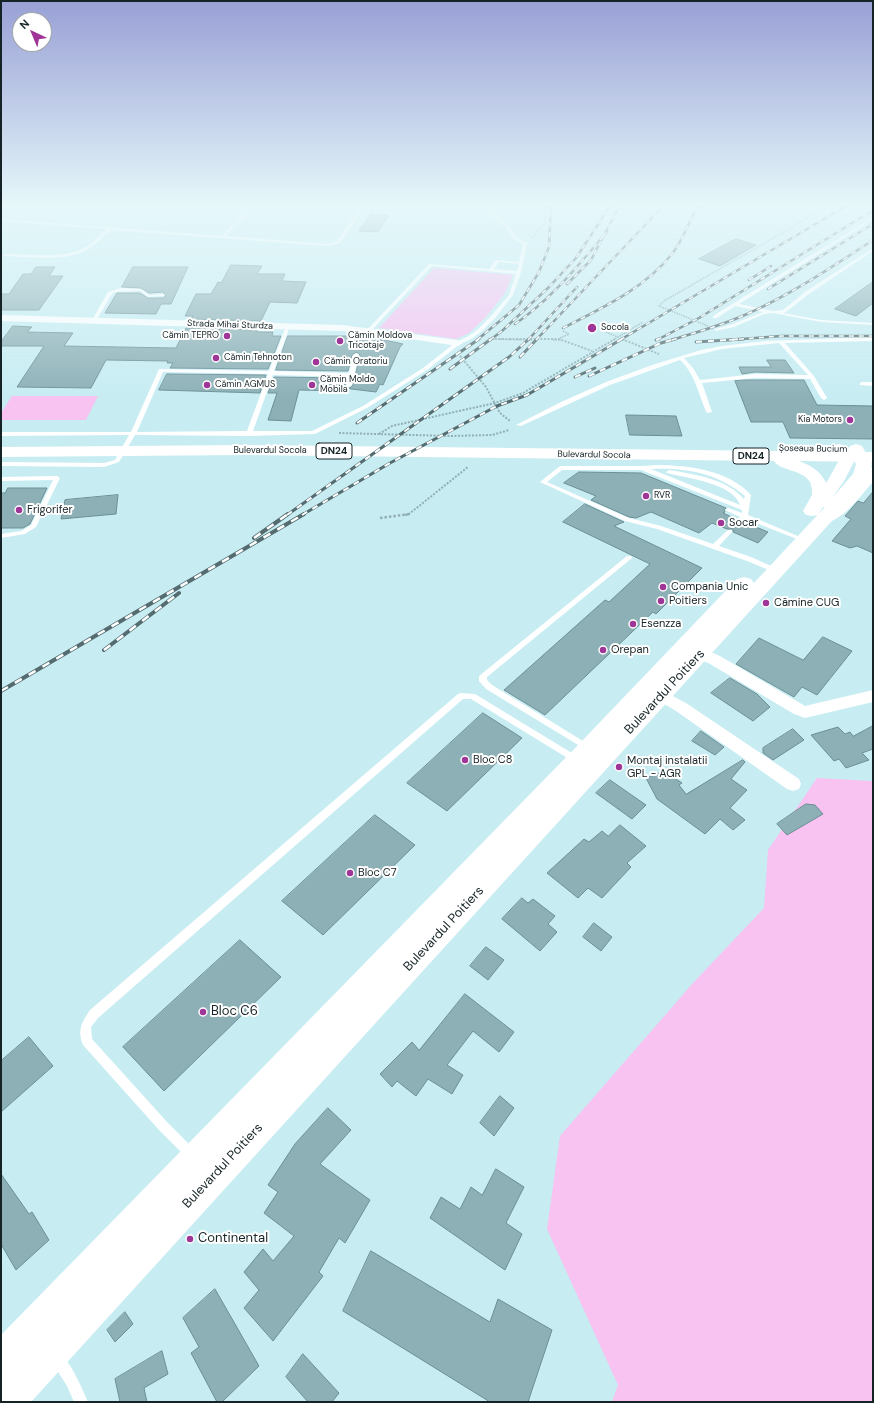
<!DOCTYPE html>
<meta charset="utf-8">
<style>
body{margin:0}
#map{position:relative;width:874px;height:1403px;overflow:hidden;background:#c7edf3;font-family:"DM Sans",sans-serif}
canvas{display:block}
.frame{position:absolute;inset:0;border:2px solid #152326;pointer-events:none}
.north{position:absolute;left:12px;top:12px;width:40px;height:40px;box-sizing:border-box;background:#fff;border:1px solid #a1a7a8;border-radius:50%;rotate:316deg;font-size:11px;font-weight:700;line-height:16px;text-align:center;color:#152326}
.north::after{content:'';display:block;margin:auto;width:14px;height:18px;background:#9f3597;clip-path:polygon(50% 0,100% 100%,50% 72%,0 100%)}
</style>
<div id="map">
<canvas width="874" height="1403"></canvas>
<div class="frame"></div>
<div class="north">N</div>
</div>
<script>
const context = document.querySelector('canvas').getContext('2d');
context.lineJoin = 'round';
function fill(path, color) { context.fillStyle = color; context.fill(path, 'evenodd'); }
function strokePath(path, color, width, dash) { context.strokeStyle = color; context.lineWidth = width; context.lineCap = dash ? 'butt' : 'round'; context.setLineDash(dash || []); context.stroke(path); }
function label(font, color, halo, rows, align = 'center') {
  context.font = font + ' "DM Sans",sans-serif'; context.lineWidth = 4; context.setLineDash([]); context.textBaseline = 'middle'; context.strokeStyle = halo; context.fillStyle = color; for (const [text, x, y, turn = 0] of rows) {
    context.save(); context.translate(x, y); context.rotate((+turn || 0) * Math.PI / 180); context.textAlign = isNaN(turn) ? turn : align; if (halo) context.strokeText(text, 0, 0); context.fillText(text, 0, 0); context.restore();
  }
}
const green = new Path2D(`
 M434,268L513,275L505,293L485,318L469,333L456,339L379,328Z
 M12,396H98L86,420H1V413Z
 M817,778L873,781V1402H612L618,1385L547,1229L560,1136L693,983L764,908L768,850Z`);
const building = new Path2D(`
 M371,214L389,215L378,232L359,231Z
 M736,239L756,245L720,266L699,259Z
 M231,265L262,266L257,274H285L282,281L306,282L297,303L270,302L261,321L191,319L193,316H185L196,294H211L218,282L221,283Z
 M36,267H55L49,276H63L39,310H1V294H9L23,274H31Z
 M133,267H188L171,304H161L156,314L105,313L117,293H140L148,298H163L166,296L163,292L149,293L141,288L122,287Z
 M873,282V303L856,316L835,309Z
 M13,326L32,327L27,332L73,333L64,346L176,348L186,328L257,330L256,332H273L272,336H281L268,369L170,368L173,363H167L168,361L106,360L91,388L17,387L44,346H1V342Z
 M288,336H378L385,337L384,340L403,344L400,347L383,385L380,384L376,392L343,388V391L299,390L291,421L268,420L277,393H268L274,377L346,378L345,386L350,388L353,385L360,355L357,352L352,355L348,371L276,370Z
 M767,360H785L794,373L755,372L742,374L739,367H771Z
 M167,374L266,375L260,393L159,390Z
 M745,380H804L817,405L873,406V439L790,438L783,422H751L735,381Z
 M626,415L676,416L682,436L630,435Z
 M579,472L641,473L726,508L724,510L725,512L723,513L736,519L737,522H744L768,532L758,543L733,532V529H727L712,523L699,533L651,512L636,518L629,517L591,500L596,496L564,483Z
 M8,488H47L30,524L23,528H1V493H5Z
 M873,492V553L857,546L850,548L832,541L851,519L845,516L858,501L863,503Z
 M118,495L116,514L61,519L65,500Z
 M585,504L624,522L614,526L702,568L656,614L653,612L545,715L504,690L605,600L609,602L650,564L563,522Z
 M823,637L852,651L817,695L802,687L794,697L736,664L759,638L803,660Z
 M730,678L757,694L770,707L753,721L711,693Z
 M483,713L522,738L447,811L407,783Z
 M873,726V749L862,753L869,760L846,768L839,759L834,761L811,735L838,727L845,734L850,732L853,736Z
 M793,729L804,740L773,760L763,753V748Z
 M701,731L724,747L715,755L692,741Z
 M743,760L745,762L731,779L747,790L730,808L745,820L733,830L720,819L705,834L657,799L646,778L664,771L682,783L679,785L686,794Z
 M610,780L646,805L632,819L596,793Z
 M806,804L815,805L823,814L787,835L777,824Z
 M375,815L415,845L323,935L282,901Z
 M620,825L646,846L627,863L631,867L602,898L588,888L578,898L547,873L584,839L589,842L602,831L608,836Z
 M522,898L528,903L533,899L555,916L548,924L557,932L540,951L502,919Z
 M594,923L612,937L601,951L583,937Z
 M240,940L281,977L164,1091L123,1047Z
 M486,947L504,960L488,980L470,966Z
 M465,994L514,1032L499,1052L473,1031L447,1065L463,1075L452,1094L428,1079L416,1096L397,1081L392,1087L380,1074L412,1042L419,1050Z
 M29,1037L53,1066L1,1112V1061Z
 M500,1096L514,1108L494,1136L480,1123Z
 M328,1108L351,1130L320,1164L370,1200L345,1243L339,1238L319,1272L323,1276L273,1341L244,1308L259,1290L244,1272L263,1249L273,1261L294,1236L264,1213L278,1192L268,1185L295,1144Z
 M496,1169L524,1187L506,1223L522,1234L505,1270L430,1218L441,1197L460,1209L471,1187L482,1195Z
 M1,1174L29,1214L32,1212L49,1240L16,1270L1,1244Z
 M371,1251L490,1322L498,1299L552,1330L528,1402H490L343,1311Z
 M215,1289L259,1366L222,1402H217L191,1353L199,1347L183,1318Z
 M125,1312L133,1324L115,1342L107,1330Z
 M162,1351L168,1374L144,1388L147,1402H120L115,1379Z
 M303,1354L339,1393L332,1402H308L286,1377Z`);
const pathFar2 = new Path2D(`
 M532,238L545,223L546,203
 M708,326L659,306L664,301L834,203
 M606,332L625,340
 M560,338L569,334L563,331
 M488,339L532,340
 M553,340H561
 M613,340L643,322`);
const pathFar1 = new Path2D(`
 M488,339H559L592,351
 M622,339L659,354
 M460,356L486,387L500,413L510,421
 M339,433L450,436L492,435L509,430
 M379,434L392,426L495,403L523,393L615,339
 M405,515L409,514L468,467`);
const path = new Path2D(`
 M380,518L410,514`);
const service = new Path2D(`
 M253,203H258L226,236L328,244L337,241L363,203H367L340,243L328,246L111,230C103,236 96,245 87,250C66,262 29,257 5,256L3,255L5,254C28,254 61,259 82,249C92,245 99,236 106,229L1,221V219L222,236Z
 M483,203H487L491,211L508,225L517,238L527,243L521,273L513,295L496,317L481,332L471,339L460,344L427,370L367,408L315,434L249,436L135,435L119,462L104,467L1,466V462L104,463L115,460L129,435L1,436V432H131L159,369L269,371L286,326L288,325L290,326L274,371L349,373L353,355L356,353L359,355L352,385L349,387L346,385L348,377L273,375L253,431H312L363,406L423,368L456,342L467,337L477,330L492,315L509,295L516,274L432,266L371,331L367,330L429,264L489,269L496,260L519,262L523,244C510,238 513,235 505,226C495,217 489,218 483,203ZM499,262L519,264L517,271L494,269ZM163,372L268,374L247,431L137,432Z
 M873,217V220L739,304L773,311L783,310L805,292L873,248V251L809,294L786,312L783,313L821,320L873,323V325L821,322L773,313L764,314L734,327L715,331V329L730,325L763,312L735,306L717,318H713V316Z
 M121,288L141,289L149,295L163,294L165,295L163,296L148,297L140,291L115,292L112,294L96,321H92V320L108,292Z
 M873,337V341L785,343L814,376L827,398L824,400L821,398L810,379L755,378L702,383L712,412L707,413C698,394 696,375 680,360L610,385L521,426L516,425L561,402L606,382L652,365L701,350L722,346L765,341ZM779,343L808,375L755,374L700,380L693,368L684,358L722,349Z
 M862,382H873V386L860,385V383Z
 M657,465C689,465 728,470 751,495L748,515L807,540L806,541H802L746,519L742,521H738L737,520L740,517L725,510L728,508L742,513V510L641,470H562L547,482L629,518L661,526L713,544L728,530H732V532L719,546L751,557L778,569L779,571L776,573L747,561L657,529L625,521L540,482L560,466H642ZM651,469C685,467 718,473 745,496L744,499C727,479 694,474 669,470L666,472L667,473C686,478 733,483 740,505Z
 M57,476L60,478L36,527L25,534L1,538V534L21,531L31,525L53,480L1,481V477Z
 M627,556H631L632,558L487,677V680L492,685L591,746L592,748L591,750L588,751L486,689L479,681V676Z
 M461,693L475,694L580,758L581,760L580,762H574L471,699H463L98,1018L91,1027L92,1039L168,1123L196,1151L198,1155L196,1159L192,1161L188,1159L160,1131L83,1045C77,1030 82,1022 90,1010L458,694Z
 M57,1352C70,1358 82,1389 88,1402H74L67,1386L50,1359L52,1354Z`);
const minor = new Path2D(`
 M1,315L342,325L458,340L463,343L458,346L390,336L342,331L1,321Z
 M690,643L720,656L805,706L873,690V702L805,718L794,714L710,664L685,652L683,648L685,644Z
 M661,690L686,703L799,779L801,784L799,789L793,791L787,789L676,711L656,699L654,695L656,691Z`);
const secondary = new Path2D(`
 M839,444L845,446L854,462L844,481L832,498L853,474L856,464L848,449L850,446L856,444L862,446L872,464L867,479L831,522L31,1402H1V1335L580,743L737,579L744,577L751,579L754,583L753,584L825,507L820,508L814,507L811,503L828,480L838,462L831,449L833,446Z`);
const primary = new Path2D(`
 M245,445L873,452V462L799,461C817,468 826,476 830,495L818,515L812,516L806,515L803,511L812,495C812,491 812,486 810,482C802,469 780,471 774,461L245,455L1,457V447Z
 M873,467V482C860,496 839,527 819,522L816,518L819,514L834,504L867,468Z`);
const railFar2 = new Path2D(`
 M749,280L771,266
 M567,284L591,260L621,203
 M768,289L873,224
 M515,324C552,299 578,265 607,232
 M563,328C602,308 644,289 672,254C684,239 689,219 700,203
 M477,340L519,305L539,272L549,247L551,203
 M490,340L502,331L549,287L576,258L612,203
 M528,340L577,287
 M536,340L666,203
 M620,340L851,203
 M657,340L699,318L873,210
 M672,340C697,332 723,325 747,314C792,294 832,267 873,240
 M729,340L781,336H873`);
const railFar1 = new Path2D(`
 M656,340L659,339
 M696,342L743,339
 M520,357L537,339
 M450,369L491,339
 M589,376L661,343L675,339
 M575,377L595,368
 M357,423L479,339
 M287,515L509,357L529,339
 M302,515L390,463L497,406L527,395L622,339`);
const rail = new Path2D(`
 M254,538L288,514
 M104,650L179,593
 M1,691L304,514`);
const markers = [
 [592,328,5,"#9f3597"],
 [227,336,4,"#9f3597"],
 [340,341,4,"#9f3597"],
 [216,358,4,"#9f3597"],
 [316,362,4,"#9f3597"],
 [207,385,4,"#9f3597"],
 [312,385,4,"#9f3597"],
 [850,420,4,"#9f3597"],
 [646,496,4,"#9f3597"],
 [19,510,4,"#9f3597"],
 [721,523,4,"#9f3597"],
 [663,587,4,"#9f3597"],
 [661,601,4,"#9f3597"],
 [766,603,4,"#9f3597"],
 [633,624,4,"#9f3597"],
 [603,650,4,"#9f3597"],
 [465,760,4,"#9f3597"],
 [619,767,4,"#9f3597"],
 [350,873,4,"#9f3597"],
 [203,1012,4,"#9f3597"],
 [190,1239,4,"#9f3597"]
];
const farStreetnames = [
 ["Strada Mihai Sturdza",230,325,2],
 ["Șoseaua Bucium",813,449,1],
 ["Bulevardul Socola",270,451],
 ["Bulevardul Socola",594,455,1]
];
const farPoinames = [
 ["Socola",601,328],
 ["Cămin TEPRO",219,336,"right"],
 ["Cămin Moldova",348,336],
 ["Tricotaje",348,346],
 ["Cămin Tehnoton",224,358],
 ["Cămin Oratoriu",324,362],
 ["Cămin Moldo",320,380],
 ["Mobila",320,390],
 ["Cămin AGMUS",215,385],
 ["Kia Motors",842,420,"right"],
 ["RVR",654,496]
];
const shields = [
 [334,451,36],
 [751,456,36]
];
const shieldNames = [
 ["DN24",334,451],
 ["DN24",751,456]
];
const poiNames = [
 ["Frigorifer",27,510],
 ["Socar",729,523],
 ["Compania Unic",671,587],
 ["Poitiers",669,601],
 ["Cămine CUG",774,603],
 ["Esenzza",641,624],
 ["Orepan",611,650],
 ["Bloc C8",473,760],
 ["Montaj instalatii",627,761],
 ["GPL - AGR",627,774],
 ["Bloc C7",358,873]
];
const nearStreetnames = [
 ["Bulevardul Poitiers",665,692,-47],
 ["Bulevardul Poitiers",444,929,-47],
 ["Bulevardul Poitiers",223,1166,-47]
];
const nearPoinames = [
 ["Bloc C6",211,1012],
 ["Continental",198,1239]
];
fill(green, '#f8c2f1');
fill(building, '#8cb0b6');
strokePath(building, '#6c8f95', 1);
strokePath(pathFar2, '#91afb4', 1.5, [1.5, 1]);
strokePath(pathFar1, '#91afb4', 2, [2, 1.5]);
strokePath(path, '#91afb4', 2.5, [2.5, 2]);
fill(service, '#fff');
fill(minor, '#fff');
fill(secondary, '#fff');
fill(primary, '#fff');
strokePath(railFar2, '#546b6f', 2.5);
strokePath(railFar1, '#546b6f', 3);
strokePath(rail, '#546b6f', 4);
strokePath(railFar2, '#fff', 1.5, [5]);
strokePath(railFar1, '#fff', 2, [6]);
strokePath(rail, '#fff', 2.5, [8]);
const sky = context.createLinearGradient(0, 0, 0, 400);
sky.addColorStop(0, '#98a0d5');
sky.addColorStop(0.51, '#e6f7fa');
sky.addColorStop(1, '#e6f7fa00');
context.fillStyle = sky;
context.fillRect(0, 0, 874, 400);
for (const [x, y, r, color] of markers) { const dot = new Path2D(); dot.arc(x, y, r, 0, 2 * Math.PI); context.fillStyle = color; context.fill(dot); strokePath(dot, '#fff', 1.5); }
label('9px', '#152326', '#fff', farStreetnames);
label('9px', '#152326', '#fff', farPoinames, 'left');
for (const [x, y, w] of shields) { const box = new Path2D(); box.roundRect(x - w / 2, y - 8, w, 16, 3); context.fillStyle = '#fff'; context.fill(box); strokePath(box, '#152326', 1); }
label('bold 10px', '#152326', null, shieldNames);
label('11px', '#152326', '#fff', poiNames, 'left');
label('13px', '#152326', '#fff', nearStreetnames);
label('13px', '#152326', '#fff', nearPoinames, 'left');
</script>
